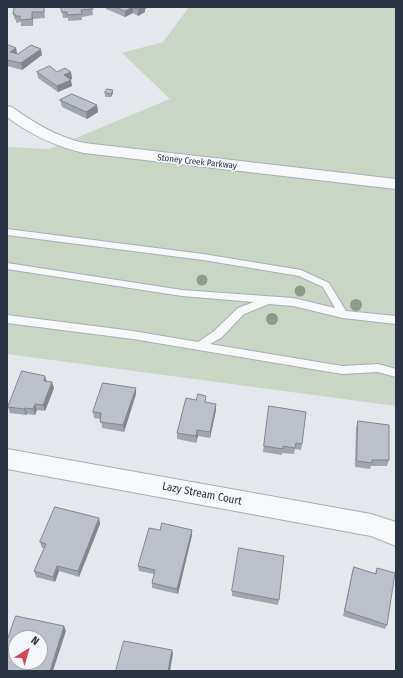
<!DOCTYPE html>
<style>
body{margin:0}
#map{position:relative;width:403px;height:678px;overflow:hidden;background:#e4e7ec;font-family:"Fira Sans Condensed",sans-serif}
canvas{display:block}
.frame{position:absolute;inset:0;border:8px solid #2b3445;pointer-events:none}
.north{position:absolute;left:8px;top:630px;width:40px;height:40px;box-sizing:border-box;background:#f4f6f9;border:1px solid #a4a8b1;border-radius:50%;rotate:37deg;font-size:11px;font-weight:700;line-height:16px;text-align:center;color:#2b3445}
.north::after{content:'';display:block;margin:auto;width:14px;height:18px;background:#d1495b;clip-path:polygon(50% 0,100% 100%,50% 72%,0 100%)}
</style>
<div id="map">
<canvas width="403" height="678"></canvas>
<div class="frame"></div>
<div class="north">N</div>
</div>
<script>
const context = document.querySelector('canvas').getContext('2d');
context.lineJoin = 'round';
function fill(path, color) { context.fillStyle = color; context.fill(path, 'evenodd'); }
function strokePath(path, color, width, dash) { context.strokeStyle = color; context.lineWidth = width; context.lineCap = dash ? 'butt' : 'round'; context.setLineDash(dash || []); context.stroke(path); }
function label(font, color, halo, rows, align = 'center') {
  context.font = font + ' "Fira Sans Condensed",sans-serif'; context.lineWidth = 3.5; context.setLineDash([]); context.textBaseline = 'middle'; context.strokeStyle = halo; context.fillStyle = color; for (const [text, x, y, turn = 0] of rows) {
    context.save(); context.translate(x, y); context.rotate((+turn || 0) * Math.PI / 180); context.textAlign = isNaN(turn) ? turn : align; if (halo) context.strokeText(text, 0, 0); context.fillText(text, 0, 0); context.restore();
  }
}
const green = new Path2D(`
 M189,7H396V406L7,354V147L49,149L170,99L122,53L163,42Z`);
const lane = new Path2D(`
 M7,229L203,254L301,270L329,283L346,311L396,316V324L343,318L293,306L269,304L244,314L221,338L210,344L342,366L378,364L396,369V377L378,372L342,374L133,339L7,323V315L133,331L198,342L213,332L238,308L254,302L182,296L7,269V263L182,290L293,298L335,308L323,287L299,276L203,260L7,235Z`);
const street = new Path2D(`
 M7,106L12,107C34,123 57,137 84,143L396,179V189L84,153C55,146 31,135 7,117Z
 M7,449L371,514L396,522V546L371,536L7,469Z`);
const trees = [
 [202,280,5.5],
 [300,291,5.5],
 [356,305,6],
 [272,319,6]
];
const wall = new Path2D(`
 M44,7L45,18L33,19V26H21V22L16,23V20H15L13,14Z
 M92,7L93,15L82,17V20L68,21V18H63L62,12Z
 M106,7H148L145,9V12L138,16L133,13L125,17L106,9Z
 M7,47L16,48L17,54H18L42,55L22,70L7,66Z
 M37,72H71L72,79H70L72,86L58,92L38,78Z
 M105,93H113L111,97H105Z
 M60,100L97,105L98,112L87,119L62,107Z
 M47,381L54,388L45,411L37,410L35,415L27,414L26,415L10,413L8,407Z
 M136,394L124,432L102,428L101,419L94,418L93,412Z
 M206,402L216,410L210,438L198,436L196,443L177,439V433Z
 M269,406L302,444L301,450L295,449L294,454L282,453V455L263,452Z
 M358,421L389,460L387,466H371L370,469L355,467L356,427Z
 M99,518L100,524L79,577L59,571L55,582L36,577L34,571L44,548H42L40,542Z
 M160,530H192V535L178,594L152,588V583L154,574L139,571L138,566Z
 M354,567L375,574L377,568L387,625L385,629L343,616L352,573Z
 M232,591L279,600L278,605L232,596Z`);
const shadedWall = new Path2D(`
 M133,7V13L125,17V11Z
 M141,7H148L145,9V12L138,16V9Z
 M32,12L33,19V26L32,19Z
 M16,48L17,54L10,52Z
 M41,49L42,55L22,70L21,63Z
 M71,72L72,79L65,82L64,75Z
 M71,80L72,86L58,92L57,86Z
 M113,90V93L111,97V94Z
 M97,105L98,112L87,119L86,112Z
 M45,376L47,382L44,381Z
 M52,382L54,388L45,411L43,405Z
 M136,388V394L124,432L123,425Z
 M35,404L37,410L35,415L33,409Z
 M216,404V410L210,438V432Z
 M25,408L27,414L26,415L24,409Z
 M197,430L198,436L196,443V436Z
 M99,518L100,524L79,577L78,571Z
 M192,530V535L178,594L177,589Z
 M57,566L59,571L55,582L53,577Z
 M64,626L66,631L53,671H50Z
 M172,650L173,654L170,671H168Z`);
const building = new Path2D(`
 M26,7H44V12H32V19L20,20V16H15V14H13L14,8Z
 M61,7H92L93,9L81,10L82,14L67,15V12H62Z
 M115,7H133L125,11Z
 M133,7H142L138,9Z
 M9,45L16,48L10,52L18,54L31,45L41,49L21,63L7,60V47Z
 M50,66L57,72L65,68L71,72L64,75L71,80L57,86L37,72Z
 M107,89L113,90L111,94L105,93Z
 M72,94L97,105L86,112L60,100Z
 M22,371L45,376L44,381L52,382L43,405L35,404L33,409L25,408L24,409L8,407Z
 M103,383L136,388L123,425L100,422L101,413L93,412Z
 M198,394L206,396L205,402L216,404L210,432L197,430L196,436L177,433L186,398L196,400Z
 M269,406L306,412L302,444L296,443L295,448L283,446V449L264,446Z
 M358,421L389,425V460H372V463L357,461Z
 M55,507L99,518L78,571L57,566L53,577L34,571L46,544L40,542Z
 M162,523L192,530L177,589L152,583L155,570L138,566L149,528L160,530Z
 M239,548L284,556L279,600L232,591Z
 M354,567L376,574L377,568L395,573L387,625L345,611Z
 M16,616L64,626L50,671H7V641ZM16,638H40V662H16Z
 M124,641L172,650L168,671H116Z`);
const farStreetnames = [
 ["Stoney Creek Parkway",197,162,6]
];
const streetNames = [
 ["Lazy Stream Court",202,494,11]
];
fill(green, '#c9d6c5');
strokePath(lane, '#a9aeb7', 2);
strokePath(street, '#a9aeb7', 2);
fill(lane, '#f7f8fa');
fill(street, '#f7f8fa');
context.fillStyle = '#899d89';
for (const [x, y, r] of trees) { context.beginPath(); context.arc(x, y, r, 0, 2 * Math.PI); context.fill(); }
fill(wall, '#a1a5ae');
fill(shadedWall, '#83868d');
fill(building, '#bbc0ca');
strokePath(building, '#83868d', 1);
label('9px', '#2b3445', '#f4f6f9', farStreetnames);
label('11px', '#2b3445', '#f4f6f9', streetNames);
</script>
